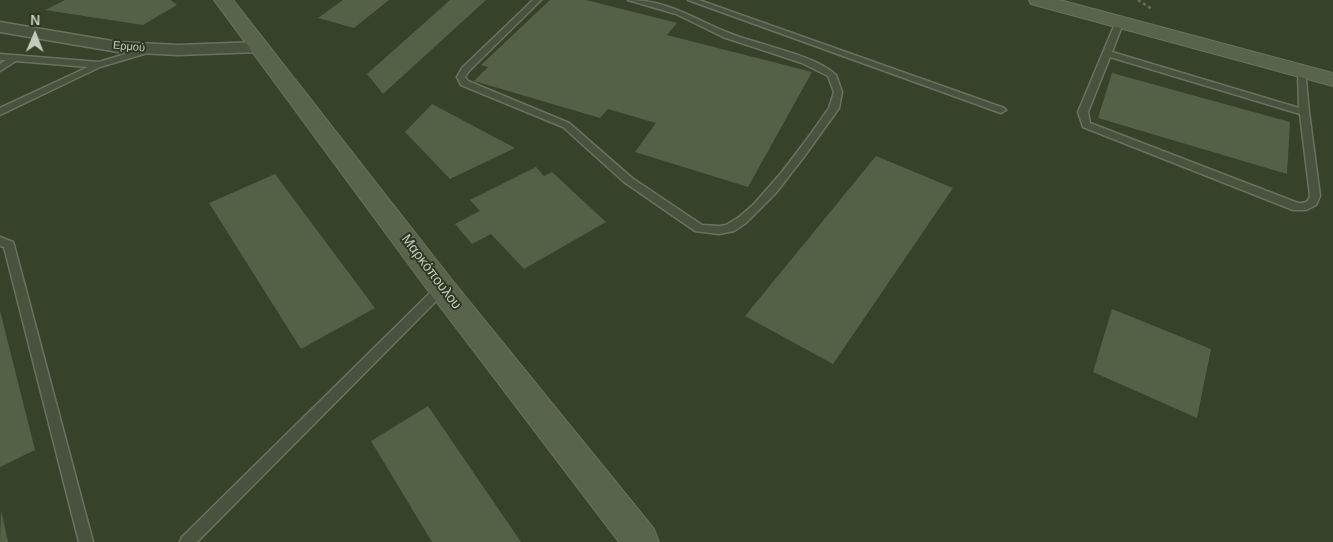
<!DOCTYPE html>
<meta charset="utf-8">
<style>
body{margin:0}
#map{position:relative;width:1333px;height:542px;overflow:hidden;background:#37422a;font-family:Helvetica,sans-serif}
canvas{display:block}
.north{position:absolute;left:10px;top:10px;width:50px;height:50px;-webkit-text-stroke:4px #2d3723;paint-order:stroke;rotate:1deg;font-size:14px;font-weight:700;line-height:20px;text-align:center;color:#c3ccbb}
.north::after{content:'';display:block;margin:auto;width:18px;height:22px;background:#c3ccbb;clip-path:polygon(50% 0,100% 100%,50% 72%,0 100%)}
</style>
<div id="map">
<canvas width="1333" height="542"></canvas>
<div class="north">N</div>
</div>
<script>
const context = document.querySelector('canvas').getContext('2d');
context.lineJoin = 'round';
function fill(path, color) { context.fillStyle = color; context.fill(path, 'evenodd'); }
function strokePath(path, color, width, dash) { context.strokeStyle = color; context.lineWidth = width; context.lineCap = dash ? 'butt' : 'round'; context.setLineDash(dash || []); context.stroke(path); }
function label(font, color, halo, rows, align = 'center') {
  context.font = font + ' Helvetica,sans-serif'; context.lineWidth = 4; context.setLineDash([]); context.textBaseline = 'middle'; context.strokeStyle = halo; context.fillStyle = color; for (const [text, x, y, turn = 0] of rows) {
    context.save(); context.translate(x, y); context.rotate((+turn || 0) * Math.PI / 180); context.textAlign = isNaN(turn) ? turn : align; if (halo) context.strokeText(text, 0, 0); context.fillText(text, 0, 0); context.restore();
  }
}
const building = new Path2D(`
 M65,0H171L177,5L143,25L45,10Z
 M343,0H389L354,28L318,18Z
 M450,0H486L383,94L367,74Z
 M550,0H586L677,23L667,35L812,72L748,187L635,152L656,123L608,109L600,118L474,81L488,67L481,65Z
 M1112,73L1290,122L1287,174L1098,118Z
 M432,104L515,148L450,179L405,132Z
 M876,156L953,188L833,364L745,316Z
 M536,167L544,176L552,172L606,222L524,269L491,234L472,244L455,224L480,211L470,200Z
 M275,174L375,308L301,349L209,203Z
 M1112,309L1211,349L1197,418L1093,372Z
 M0,311L35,450L0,467Z
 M428,406L521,542H432L371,441Z
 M1,510L8,542H0Z`);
const path = new Path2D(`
 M1138,0L1152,9`);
const lane = new Path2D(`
 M533,0H541L469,71L465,77L468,81L569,123L632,178L702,225L719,226L726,225L739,217L753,205L782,172L810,135L829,108L834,92L828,76L802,63L723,37L676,14L628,0C668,0 694,19 729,33C758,45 816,55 836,75L842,92L839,108L803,158L775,194L746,223L734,231L719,234L695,231L624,182L563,127L461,85L457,77L462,68Z
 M688,0H699L1004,108L1006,110L1001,113L998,112Z
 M1117,19L1124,21L1112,52L1299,108L1298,71L1302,68L1305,69L1309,112L1320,196L1316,205L1306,210H1293L1083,127L1078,112ZM1110,57L1300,114L1310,196C1308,203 1304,203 1298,203L1090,123L1088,112Z
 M151,46L155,49L154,51L100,67L0,115V108L88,67L16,61L0,71V64L6,60H0V54L99,62Z
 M0,237L13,242L14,245L93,542H79L4,247L0,246Z
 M442,284L446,285L448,288L446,291L197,542H180L182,537L438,285Z`);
const street = new Path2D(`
 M0,22L118,42L178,45L259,42L265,43L267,47L265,51L259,52L178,55L118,52L0,32Z`);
const secondary = new Path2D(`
 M214,0H233L452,280L654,529L659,542H619L432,296Z
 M1029,0H1060L1333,73V86L1031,4Z`);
const farStreetnames = [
 ["Ερμού",129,47,5]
];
const streetNames = [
 ["Μαρκόπουλου",431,272,53]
];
fill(building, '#556146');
strokePath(lane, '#68725f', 3);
strokePath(street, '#68725f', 3);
strokePath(secondary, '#68725f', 2);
strokePath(path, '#6c6c58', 2.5, [3, 3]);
fill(lane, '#48523e');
fill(street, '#48523e');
fill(secondary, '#58654c');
label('11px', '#c3ccbb', '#2d3723', farStreetnames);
label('14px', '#c3ccbb', '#2d3723', streetNames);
</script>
